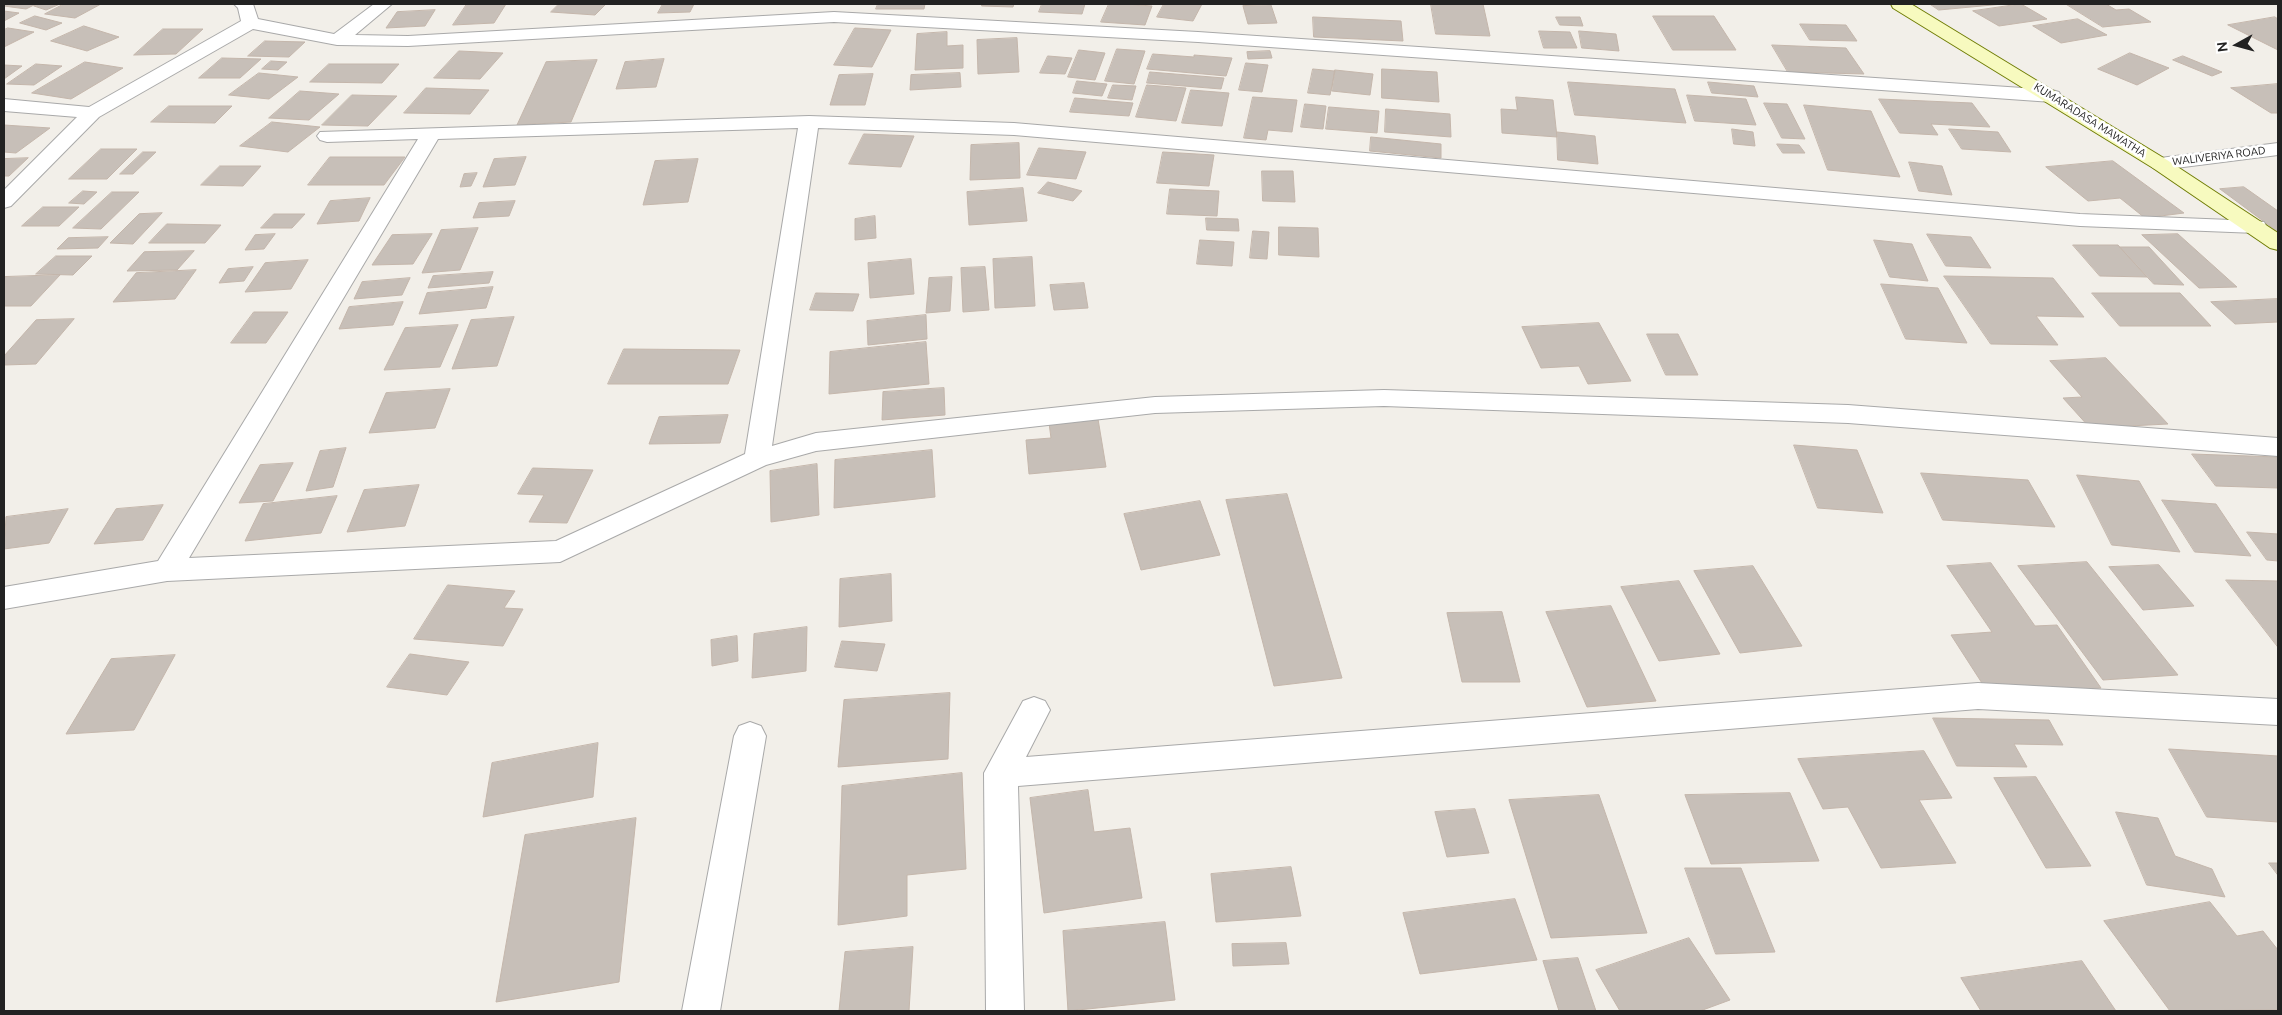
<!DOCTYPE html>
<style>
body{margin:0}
#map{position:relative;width:2282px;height:1015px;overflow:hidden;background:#f2efe9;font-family:Ubuntu,sans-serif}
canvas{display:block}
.frame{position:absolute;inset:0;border:5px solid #222;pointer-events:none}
.north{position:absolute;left:2212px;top:20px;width:50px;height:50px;-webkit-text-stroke:4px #fff;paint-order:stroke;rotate:263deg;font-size:14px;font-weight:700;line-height:20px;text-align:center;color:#222}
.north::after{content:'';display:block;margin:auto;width:18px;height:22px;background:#222;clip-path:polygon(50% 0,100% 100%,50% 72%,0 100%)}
</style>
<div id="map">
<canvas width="2282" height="1015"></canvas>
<div class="frame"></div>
<div class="north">N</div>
</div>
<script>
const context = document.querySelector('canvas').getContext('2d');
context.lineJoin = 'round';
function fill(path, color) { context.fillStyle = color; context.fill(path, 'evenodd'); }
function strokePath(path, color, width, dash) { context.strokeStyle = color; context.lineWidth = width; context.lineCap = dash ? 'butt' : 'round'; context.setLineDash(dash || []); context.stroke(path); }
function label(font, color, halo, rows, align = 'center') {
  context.font = font + ' Ubuntu,sans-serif'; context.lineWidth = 5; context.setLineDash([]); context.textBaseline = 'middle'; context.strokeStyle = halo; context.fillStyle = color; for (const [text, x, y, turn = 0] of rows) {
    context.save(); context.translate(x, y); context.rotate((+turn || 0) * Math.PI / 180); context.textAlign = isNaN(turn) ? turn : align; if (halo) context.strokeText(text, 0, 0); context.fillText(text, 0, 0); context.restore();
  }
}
const building = new Path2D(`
 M4,4H36L26,9L4,6Z
 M40,4H60L46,10L34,6Z
 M64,4H101L75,18L45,14Z
 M467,4H506L494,23L453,25Z
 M559,4H606L595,15L551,12Z
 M663,4H694L690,12L658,13Z
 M878,4H925L924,9H876Z
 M982,4H1014L1013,7L982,6Z
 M1042,4H1085L1082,14L1039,12Z
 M1109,4H1126L1152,6L1145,25L1101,22Z
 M1164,4H1202L1193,21L1157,17Z
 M1431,4H1483L1490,36L1436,34Z
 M1930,4H2003L1939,10Z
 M2021,4L2047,19L1999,26L1973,11Z
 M2066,4H2106L2116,10L2129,9L2151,22L2103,27Z
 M1271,5L1277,23L1248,24L1243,6Z
 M435,10L425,26L386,28L397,12Z
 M4,11L19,13L4,21Z
 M35,16L62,23L46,30L20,23Z
 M1653,16H1714L1736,50H1673Z
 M1313,17L1401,21L1403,41L1314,37Z
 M1556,17H1580L1583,26L1560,25Z
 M2275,17L2278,19V50L2228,25Z
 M2078,19L2107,35L2061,43L2033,26Z
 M1800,24L1846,25L1857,41L1810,40Z
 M84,26L119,37L87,51L51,41Z
 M8,28L34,32L4,47V30Z
 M855,28L891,30L872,67L834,65Z
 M163,29H203L176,54L134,55Z
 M1539,31L1570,32L1577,48H1544Z
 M1579,31L1616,34L1619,51L1582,48Z
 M947,32V46L963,45V68L915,70L917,34Z
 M1017,38L1019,72L978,74L977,40Z
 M265,41L305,42L289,57L248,56Z
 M1772,45L1846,48L1864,74L1788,72Z
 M1117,49L1145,51L1134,84L1105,81Z
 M1079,50L1105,53L1095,80L1068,77Z
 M459,51L503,53L480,79L434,78Z
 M1270,51L1272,58L1248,59L1247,52Z
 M2130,53L2169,68L2137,85L2098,69Z
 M1153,54L1194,57V55L1232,58L1226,76L1147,69Z
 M1048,56L1072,58L1065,74L1040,73Z
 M2183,56L2222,72L2212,76L2173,60Z
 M222,58L261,59L240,78H199Z
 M664,59L656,87L616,89L625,62Z
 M597,60L571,122L517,125L546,62Z
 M271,61L287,62L278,70L262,69Z
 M85,62L123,68L71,99L32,93Z
 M1246,63L1268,65L1262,92L1239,90Z
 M36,64L62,66L34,85L7,84Z
 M329,64H399L382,83L310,82Z
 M4,65L22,66L4,79Z
 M1313,69L1335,71L1330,95L1308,93Z
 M1382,69L1437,72L1439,102L1382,98Z
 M1335,70L1373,74L1370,95L1332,91Z
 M1150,72L1224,78L1221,89L1147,83Z
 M259,73L298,77L269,99L229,95Z
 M960,73L961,87L910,90L911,75Z
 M873,74L865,105H830L839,75Z
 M1077,81L1107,84L1102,96L1073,93Z
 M1568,82L1675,89L1686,123L1575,115Z
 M1708,82L1754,86L1758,97L1712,93Z
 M2278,84V113H2271L2231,88Z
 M1113,85L1136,86L1132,100L1108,98Z
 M1147,85L1186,88L1176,121L1136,117Z
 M426,88L489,90L470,114L404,113Z
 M1191,90L1229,93L1222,126L1182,123Z
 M300,91L339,94L309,120L269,118Z
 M352,95L397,96L368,126L322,125Z
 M1687,95L1746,99L1756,125L1695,121Z
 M1253,97L1297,100L1292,132L1268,130L1266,140L1244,138Z
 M1516,97L1553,100L1557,137L1502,133L1501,109L1517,110Z
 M1075,98L1133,103L1129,116L1070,112Z
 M1879,99L1972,103L1990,127L1931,124L1938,135L1900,133Z
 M1764,103L1787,104L1805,139L1782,138Z
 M1305,104L1326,106L1323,129L1301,127Z
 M1804,105L1871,111L1900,177L1828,170Z
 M169,106H232L215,123L151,122Z
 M1329,107L1379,111L1377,133L1326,129Z
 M1386,109L1450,114L1451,137L1385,132Z
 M272,122L320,127L288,152L240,146Z
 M4,125L50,128L16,153L4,152Z
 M1732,129L1753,132L1755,146L1734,144Z
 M1949,129L1998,132L2011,152L1962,149Z
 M1557,132L1595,136L1598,164L1558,160Z
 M864,134L914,136L901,167L849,164Z
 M1371,137L1441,144V158L1370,151Z
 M1019,143L1020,178L970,180L971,145Z
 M1777,144L1799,145L1805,153H1783Z
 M1039,148L1086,152L1076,179L1027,175Z
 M101,149H137L107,179H69Z
 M143,152H156L133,174H120Z
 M1163,152L1214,155L1209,186L1157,183Z
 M330,157H405L384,185H308Z
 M526,157L515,185L483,187L494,159Z
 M28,158L9,176H4V159Z
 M698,159L688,202L643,205L655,161Z
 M2113,161L2184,213L2145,218L2120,198L2088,201L2046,167Z
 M1909,162L1942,166L1952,195L1919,191Z
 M220,166H261L243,186L201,185Z
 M1262,171H1293L1295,202L1263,201Z
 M477,173L471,186L460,187L464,174Z
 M1048,182L1082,191L1073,201L1038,193Z
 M2244,187L2278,211V232L2220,189Z
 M1023,188L1027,221L969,225L967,192Z
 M1170,189L1219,191L1217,216L1167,214Z
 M83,191L97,192L84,204L69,203Z
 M112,192H139L101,229L73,228Z
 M370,198L359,221L317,224L330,201Z
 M515,201L509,216L473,218L479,203Z
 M43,207H79L59,226H22Z
 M162,213L133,244L110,243L139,214Z
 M274,214H305L292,228H261Z
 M875,216L876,238L855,240V219Z
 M1206,218L1238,219L1239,231L1207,230Z
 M167,224L221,225L205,243H149Z
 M1279,227L1318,228L1319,257L1279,255Z
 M478,228L460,270L422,273L441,230Z
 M1253,231L1269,232L1267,259L1250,258Z
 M275,234L264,249L245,250L255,235Z
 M432,234L413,264L372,265L392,235Z
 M1927,234L1971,237L1991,268L1946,266Z
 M2178,234L2237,287L2199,288L2142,235Z
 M108,237L98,248L57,249L68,238Z
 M1200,240L1234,242L1232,266L1197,264Z
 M1874,240L1912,244L1928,281L1890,277Z
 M2073,245H2118L2147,277L2100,276Z
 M2120,247H2149L2184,285L2154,284Z
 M194,251L177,270L127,271L144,252Z
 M56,256H92L73,275L36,274Z
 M1032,257L1035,306L995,308L993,259Z
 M911,259L914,294L870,298L868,263Z
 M308,260L291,289L245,292L265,263Z
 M253,267L244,281L219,283L228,269Z
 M985,267L989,310L963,312L961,268Z
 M196,270L175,299L113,302L136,273Z
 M493,272L489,283L428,288L433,276Z
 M60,275L31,306H4V277Z
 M1944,276L2053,278L2084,317L2036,316L2058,345L1991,344Z
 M952,277L950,311L926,313L929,278Z
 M410,278L402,295L354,299L362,282Z
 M1084,283L1088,308L1054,310L1050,285Z
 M1881,284L1938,288L1967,343L1906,339Z
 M493,287L486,308L419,314L427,293Z
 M816,293L859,294L853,311L810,310Z
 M2092,293H2180L2211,326H2120Z
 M2278,299V322L2235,324L2211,302Z
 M403,302L393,325L339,329L349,307Z
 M254,312H288L266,343H231Z
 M926,315L927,339L868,345L867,321Z
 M514,317L497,366L452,369L471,320Z
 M74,319L36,364L4,365V356L36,320Z
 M1599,323L1631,381L1588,384L1579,366L1541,368L1522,327Z
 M458,325L440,367L384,370L405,328Z
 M1647,334H1678L1698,375H1666Z
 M926,342L929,384L829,394L830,352Z
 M624,349L740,350L728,384H608Z
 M2106,358L2168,424L2090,428L2063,398L2082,397L2050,361Z
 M944,388L945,415L882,420L883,392Z
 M450,389L435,428L369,433L386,393Z
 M728,415L720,443L649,444L659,417Z
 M1098,419L1106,467L1029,474L1026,440L1051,438L1049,423Z
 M1794,445L1857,450L1883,513L1818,508Z
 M346,448L333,487L306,491L320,451Z
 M932,450L935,497L834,508L835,460Z
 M2192,454L2278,457V488L2216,486Z
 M293,463L273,501L239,503L260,465Z
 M817,464L819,515L771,522L770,471Z
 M533,468L593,470L567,523L529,522L544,495L518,494Z
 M1921,473L2028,480L2055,527L1943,520Z
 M2077,475L2139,481L2180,552L2112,545Z
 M419,485L405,526L347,532L364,490Z
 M1287,494L1342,678L1274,686L1226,500Z
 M337,496L321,533L245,541L263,504Z
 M2162,500L2216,504L2251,556L2195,552Z
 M1200,501L1220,555L1141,570L1124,514Z
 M163,505L143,540L94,544L116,509Z
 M68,509L49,543L4,549L6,517Z
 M2247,532L2278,534V561L2267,560Z
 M2087,562L2178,675L2103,680L2018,566Z
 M1991,563L2035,626L2057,625L2101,688L1989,694L1951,635L1992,632L1947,566Z
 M2159,565L2194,606L2143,610L2109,567Z
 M1753,566L1802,646L1740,653L1694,571Z
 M891,574L892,621L839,627L840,579Z
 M2226,580L2278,581V647Z
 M1679,581L1720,654L1659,661L1621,587Z
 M448,585L515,591L504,608L523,609L503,646L414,639Z
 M1611,606L1656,701L1587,707L1546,612Z
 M1502,612L1520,682H1462L1447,613Z
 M807,627L806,671L752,678L754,634Z
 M737,636L738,661L712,666L711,640Z
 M842,641L885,644L877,671L835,667Z
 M410,654L469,662L447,695L387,687Z
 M175,655L134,730L66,734L111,659Z
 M950,693L948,759L838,767L844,700Z
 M1933,718L2049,720L2063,745L2014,744L2027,767L1957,766Z
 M598,743L593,797L483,817L492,763Z
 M2169,749L2278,756V822L2207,817Z
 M1924,751L1952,798L1919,800L1956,863L1881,868L1848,807L1823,809L1798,759Z
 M962,773L966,869L907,875V916L838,925L842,786Z
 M2036,777L2091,866L2046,868L1994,778Z
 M1088,790L1094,832L1130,828L1142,898L1044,913L1030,798Z
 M1790,793L1819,861L1711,864L1685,795Z
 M1599,795L1647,933L1551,938L1509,800Z
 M1475,809L1489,853L1447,857L1435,812Z
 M2116,812L2158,818L2175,856L2212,869L2225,897L2147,885Z
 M636,818L619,982L496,1002L525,835Z
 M2269,863H2278V875Z
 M1291,867L1301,916L1216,922L1211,874Z
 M1685,868H1741L1775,952L1716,954Z
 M1515,899L1537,960L1420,974L1403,913Z
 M2210,902L2237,936L2263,931L2278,950V1010L2170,1011L2104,921Z
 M1165,922L1175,1000L1068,1011L1063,931Z
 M1689,938L1730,1000L1700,1011H1620L1596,970Z
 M1286,943L1289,964L1233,966L1232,944Z
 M913,947L909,1011H839L845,952Z
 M1578,958L1596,1011H1559L1543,961Z
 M2082,961L2116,1011H1981L1961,978Z`);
const street = new Path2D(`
 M234,4H253L258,19L334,34L374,4H392L355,35L408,36L834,12L1198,32L2052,90L2059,92L2061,96L2059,100L2052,102L1198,42L834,22L408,46L337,45L253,29L99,117L11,206L4,208V190L77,117L4,111V99L89,107L241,21L238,8Z
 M809,116L1014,123L2080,214L2256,221L2264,222L2267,227L2264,232L2256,233L2080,226L1014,135L818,128L772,446L816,433L1155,397L1384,390L1848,405L2278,438V456L1848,423L1384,406L1155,413L816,451L766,465L560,562L167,581L4,609V587L158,561L418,139L327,142L320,140L317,136L320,132ZM798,128L745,454L556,541L189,558L438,139Z
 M2278,143V155L2160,170L2153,168L2150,164L2153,160L2160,158Z
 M1978,683L2278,699V725L1978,709L1018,786L1024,1011H986L984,773L1023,701L1034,697L1045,701L1050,710L1026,757Z
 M750,722L761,726L766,736L720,1011H682L734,736L739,726Z`);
const secondary = new Path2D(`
 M1891,4H1911L2167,160L2278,233V250L2270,248L2153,168L1893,8Z`);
const farStreetnames = [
 ["KUMARADASA MAWATHA",2090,120,32],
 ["WALIVERIYA ROAD",2219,156,-7]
];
fill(building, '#c7bfb8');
strokePath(building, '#c4b6ab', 1);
strokePath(street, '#a9a9a9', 2);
strokePath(secondary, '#707d05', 2);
fill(street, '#fff');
fill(secondary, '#f7fabf');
label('11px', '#222', '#fff', farStreetnames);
</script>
